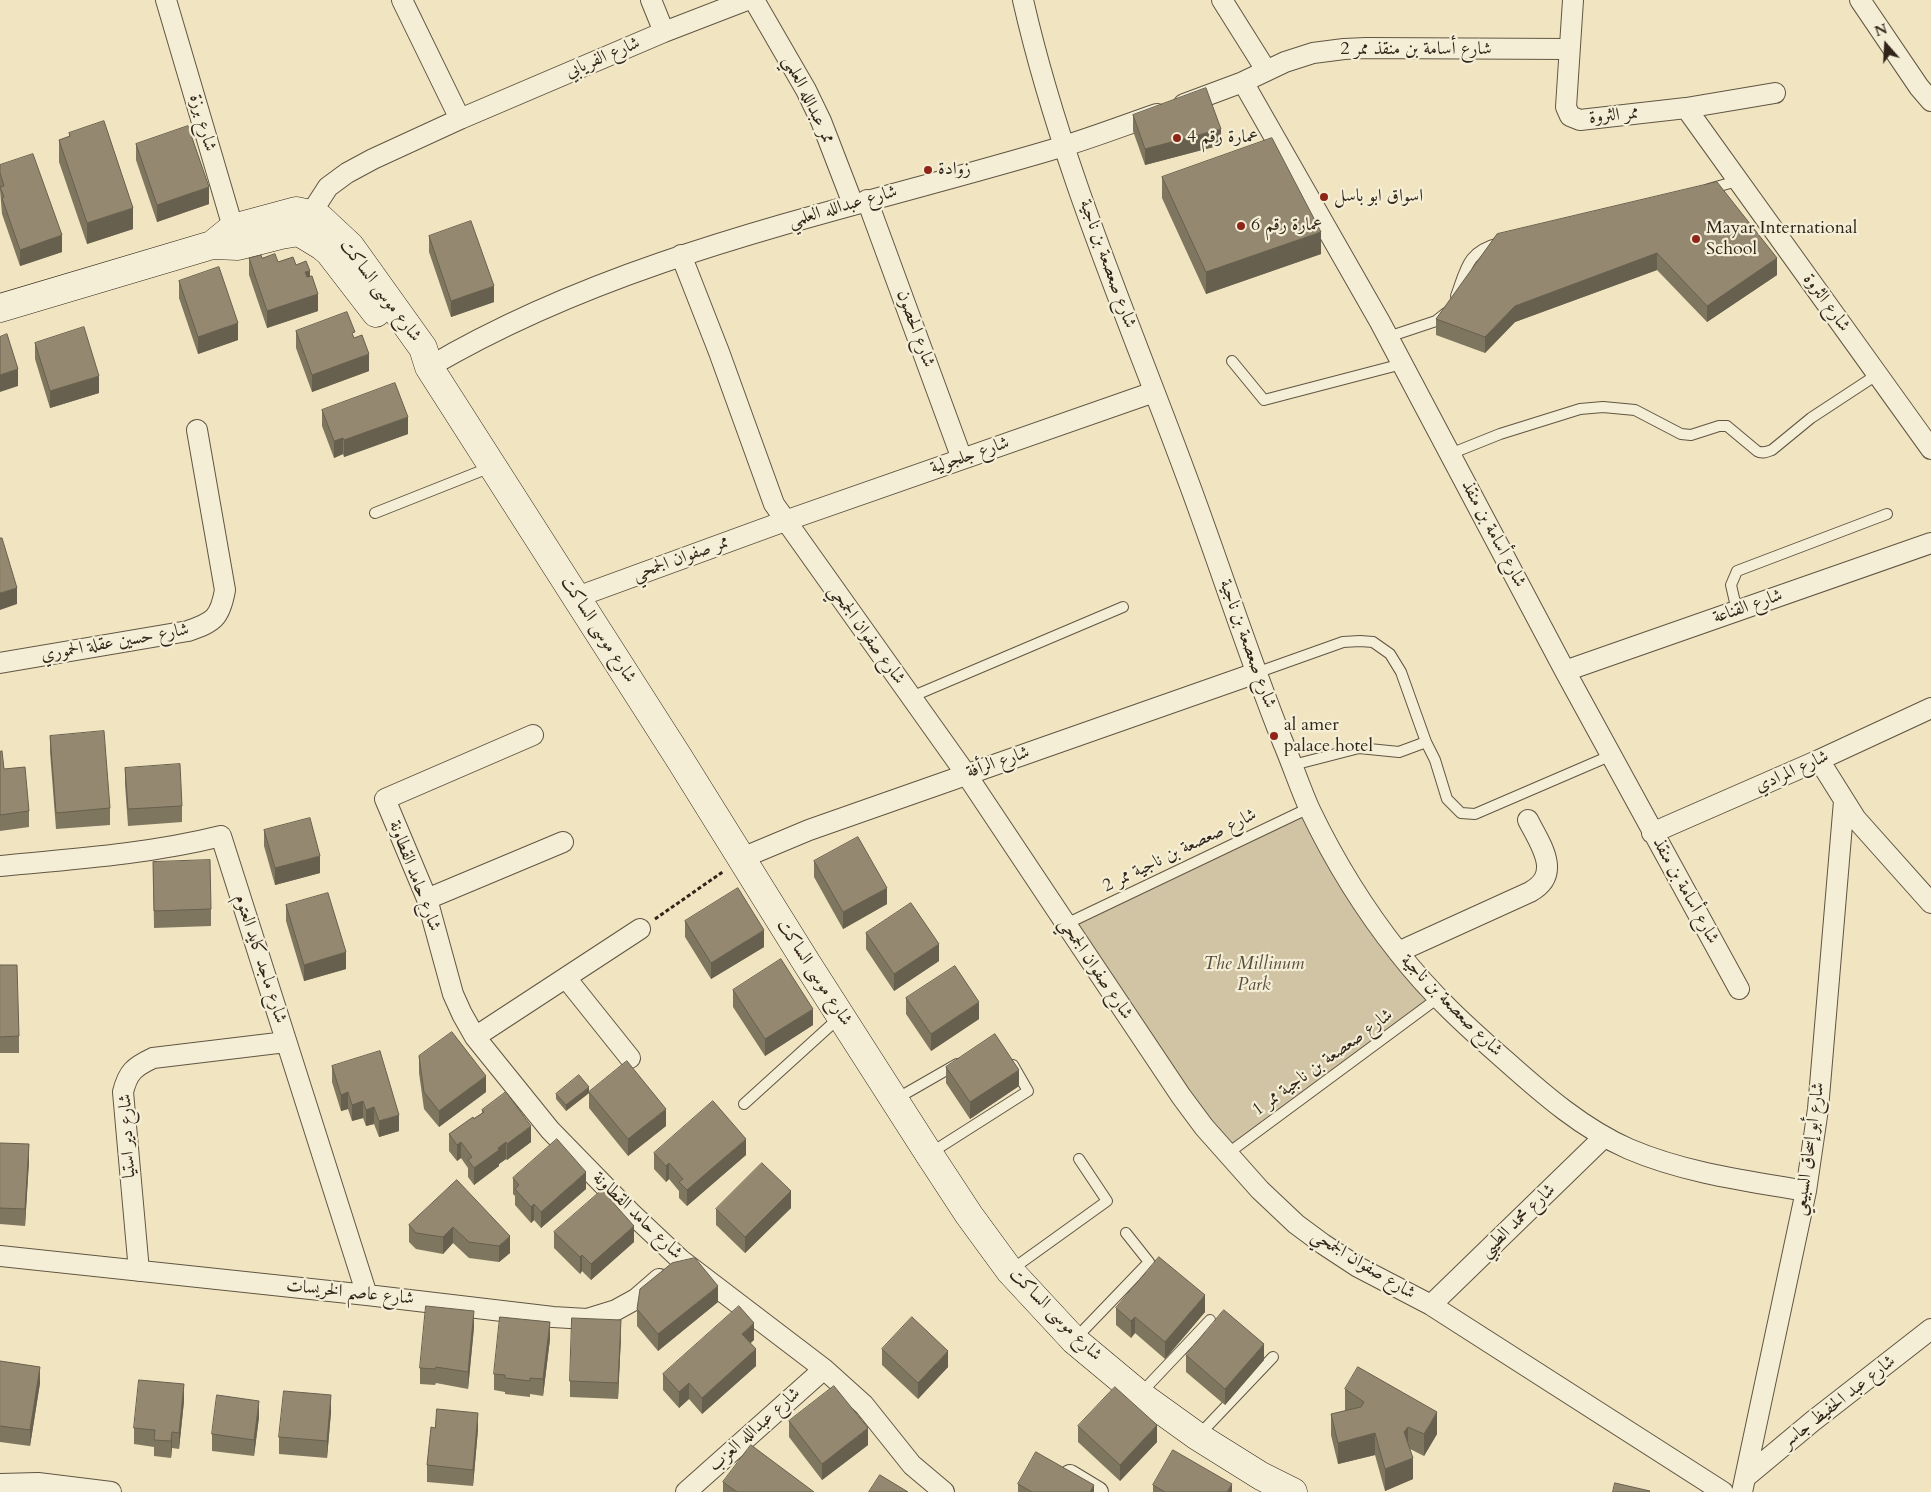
<!DOCTYPE html>
<meta charset="utf-8">
<style>
body{margin:0}
#map{position:relative;width:1931px;height:1492px;overflow:hidden;background:#f0e5c0;font-family:Cardo,serif}
canvas{display:block}
.north{position:absolute;left:1861px;top:20px;width:50px;height:50px;-webkit-text-stroke:4px #f5eed6;paint-order:stroke;rotate:341deg;font-size:14px;font-weight:700;line-height:20px;text-align:center;color:#312519}
.north::after{content:'';display:block;margin:auto;width:18px;height:22px;background:#312519;clip-path:polygon(50% 0,100% 100%,50% 72%,0 100%)}
</style>
<div id="map">
<canvas width="1931" height="1492"></canvas>
<div class="north">N</div>
</div>
<script>
const context = document.querySelector('canvas').getContext('2d');
context.lineJoin = 'round';
function fill(path, color) { context.fillStyle = color; context.fill(path, 'evenodd'); }
function strokePath(path, color, width, dash) { context.strokeStyle = color; context.lineWidth = width; context.lineCap = dash ? 'butt' : 'round'; context.setLineDash(dash || []); context.stroke(path); }
function label(font, color, halo, rows, align = 'center') {
  context.font = font + ' Cardo,Amiri,serif'; context.lineWidth = 4.5; context.setLineDash([]); context.textBaseline = 'middle'; context.strokeStyle = halo; context.fillStyle = color; for (const [text, x, y, turn = 0] of rows) {
    context.save(); context.translate(x, y); context.rotate((+turn || 0) * Math.PI / 180); context.textAlign = isNaN(turn) ? turn : align; if (halo) context.strokeText(text, 0, 0); context.fillText(text, 0, 0); context.restore();
  }
}
const green = new Path2D(`
 M1309,808L1438,998L1227,1154L1066,924Z`);
const path = new Path2D(`
 M655,919L724,871`);
const lane = new Path2D(`
 M1709,189L1737,181
 M1456,296C1466,269 1467,251 1499,243
 M1388,337L1436,321L1446,313
 M1232,361L1264,400L1402,364
 M1450,454L1500,434L1580,409L1603,407L1635,410L1681,434L1691,435L1719,426H1727L1757,451C1762,454 1766,452 1772,450L1811,418L1878,374
 M375,513L491,467
 M1737,611L1731,585L1737,571L1887,514
 M1256,673L1343,642L1360,641L1373,642L1390,654L1401,672L1426,742L1435,760L1447,799L1461,813L1475,814L1612,755
 M911,697L1123,607
 M1293,765L1359,748L1399,752L1426,742
 M1066,924L1309,808
 M896,1099L957,1064
 M744,1104L841,1016
 M929,1154L1028,1091L1013,1065
 M1227,1154L1438,998
 M1011,1270L1107,1201L1079,1159
 M1075,1339L1149,1262L1126,1233
 M1140,1394L1210,1320
 M1198,1436L1273,1357`);
const street = new Path2D(`
 M166,0L237,241
 M402,0L460,119
 M651,0L664,32
 M754,0L806,90L821,121L853,204
 M1023,0C1060,163 1128,318 1186,475C1219,563 1247,652 1282,740C1292,763 1300,788 1310,810C1334,860 1364,909 1399,953C1430,993 1467,1027 1506,1061C1543,1094 1583,1129 1629,1149C1685,1173 1747,1181 1806,1191
 M1222,0L1266,70
 M1573,0L1566,107L1570,116L1580,120L1686,108L1775,93
 M1860,0L1919,87L1931,101
 M1243,82L1380,322L1565,671L1739,989
 M1184,104L1243,82L1285,62L1313,53L1344,49L1366,48L1569,49
 M1686,108L1931,449
 M867,200L962,459
 M304,224L328,187L347,173L373,159L460,119L664,32L747,0
 M681,255L719,352L774,504L966,774L1066,924L1181,1096L1204,1127L1260,1190L1296,1224L1323,1244L1358,1267L1431,1305L1723,1492
 M429,367C624,252 848,211 1061,147C1094,137 1125,125 1157,114
 M577,597L785,521L1154,392
 M0,663L188,631C214,622 220,618 225,590L197,430
 M1565,671L1931,543
 M533,735L385,799L427,899L453,994L462,1014L475,1037L550,1130L630,1212L681,1260L824,1369L864,1405L912,1465L944,1492
 M1819,760L1856,819L1931,903
 M1652,833L1819,760L1931,708
 M742,858L809,830L1256,673
 M0,866C74,859 149,854 221,836L367,1295
 M427,899L563,842
 M1398,952L1530,892C1563,874 1540,844 1528,820
 M566,978L630,1058
 M475,1037L640,929
 M0,1256L367,1295L553,1317L587,1319L616,1310L636,1299L659,1279
 M139,1271L123,1092C128,1072 134,1067 153,1058L286,1042
 M1431,1305L1604,1137
 M1070,1475L1098,1492
 M1747,1476L1813,1421L1931,1329
 M0,1484L38,1483L111,1492
 M686,1492L824,1369
 M1742,1492L1806,1191L1818,1109L1844,801`);
const secondary = new Path2D(`
 M212,245L233,228L296,211L310,214L320,218L350,246L423,348L429,367L679,758L806,962L929,1154L969,1215L1010,1271L1074,1340L1140,1395L1197,1436L1261,1476L1293,1492
 M0,308L212,245L238,246L281,235L299,232L322,246L329,252L376,313`);
const wall = new Path2D(`
 M1133,115L1221,145L1145,165L1133,131Z
 M69,133L133,229L87,244L59,162V140L69,137Z
 M136,144L209,204L157,222L136,160Z
 M0,165L62,252L20,266L2,214L0,190Z
 M1162,177L1321,254L1206,294L1162,198Z
 M1717,182L1777,275L1707,322L1657,270L1515,322L1485,353L1436,335V319Z
 M429,236L494,302L451,317L429,252Z
 M249,258H262L278,262L296,265L310,276L318,311L267,328L249,275Z
 M179,281L238,340L198,354L179,298Z
 M296,331L355,338L369,371L312,392L296,348Z
 M35,343L99,393L50,408L35,359Z
 M322,410L408,434L344,457L343,454L334,458L322,426Z
 M50,736L110,808V825L56,829L50,752Z
 M0,752L4,769L29,811V827L0,831Z
 M125,768L182,806V822L128,826L125,784Z
 M264,830L320,873L275,885L264,846Z
 M814,861L887,904L843,929L814,877Z
 M153,862L211,909V926L154,928Z
 M286,905L346,969L304,981L286,921Z
 M685,921L764,947L711,979L685,937Z
 M866,933L939,961L894,991L866,949Z
 M0,965L19,1036V1053H0Z
 M733,990L813,1025L765,1056L733,1007Z
 M906,998L979,1019L931,1051L906,1014Z
 M419,1056L486,1092L439,1127L424,1109L419,1073Z
 M332,1066L399,1131L379,1137L374,1124L366,1126L363,1118L352,1121L348,1109L341,1111L332,1082Z
 M946,1067L1019,1086L970,1119L946,1083Z
 M589,1092L666,1126L628,1156L589,1108Z
 M589,1093L566,1111L556,1099V1094Z
 M482,1110L531,1142L507,1160L506,1159L499,1164V1166L474,1185L468,1177V1168L461,1158L457,1161L449,1151V1134L482,1113Z
 M0,1143L29,1161L25,1226L0,1224Z
 M654,1153L746,1155L687,1206L679,1198V1191L669,1179L666,1182L654,1169Z
 M513,1178L586,1189L541,1228L534,1220L531,1223L515,1205V1196L513,1194Z
 M457,1180L510,1253L499,1262L469,1258L453,1243L443,1254L416,1249L409,1242V1225Z
 M791,1208L745,1253L716,1225V1209Z
 M554,1232L634,1242L591,1280L582,1271L580,1274L554,1248Z
 M718,1302L658,1351L637,1326V1309Z
 M1116,1308L1205,1312L1165,1359L1135,1333L1131,1338L1116,1325Z
 M474,1327L468,1389L436,1383L435,1385L420,1384V1368Z
 M621,1336L618,1399L570,1397V1381Z
 M550,1339L543,1396L530,1394V1397L505,1394V1392L494,1390V1374Z
 M754,1340L750,1343L756,1366L702,1414L689,1399L679,1408L663,1390V1374Z
 M882,1349L948,1367L918,1399L882,1365Z
 M1186,1355L1264,1360L1225,1405L1186,1372Z
 M0,1361L40,1383L30,1446L0,1442Z
 M1345,1389L1437,1434L1424,1456L1410,1449L1413,1479L1385,1491L1375,1455L1338,1464L1331,1435V1414L1345,1411Z
 M184,1401L179,1449L172,1448L171,1458L154,1456V1447L134,1444V1428Z
 M331,1412L327,1458L279,1454V1437Z
 M259,1417L254,1456L212,1451V1434Z
 M789,1421L868,1445L822,1480L789,1437Z
 M1078,1426L1157,1442L1120,1481L1078,1442Z
 M435,1428L478,1429L473,1486L427,1482V1465Z
 M723,1482L814,1492H723Z
 M1018,1484L1094,1492H1018Z
 M1153,1485L1232,1492H1153Z`);
const shadedWall = new Path2D(`
 M1221,129V145L1145,165V149Z
 M209,187V204L157,222V205Z
 M133,208V229L87,244V223Z
 M1321,232V254L1206,294V272Z
 M62,235V252L20,266V250Z
 M1657,253V270L1515,322L1485,353V337L1515,306Z
 M1777,258V275L1707,322V306Z
 M310,271V287L305,272Z
 M494,286V302L451,317V301Z
 M318,294V311L267,328V311Z
 M238,323V340L198,354V337Z
 M369,354V371L312,392V375Z
 M18,369V386L0,392V375Z
 M99,376V393L50,408V391Z
 M408,417V434L344,457V440Z
 M343,438V454L334,458V441Z
 M17,588V604L0,610V593Z
 M320,856V873L275,885V868Z
 M887,888V904L843,929V912Z
 M764,930V947L711,979V963Z
 M939,944V961L894,991V974Z
 M346,952V969L304,981V965Z
 M979,1002V1019L931,1051V1034Z
 M813,1009V1025L765,1056V1039Z
 M1019,1070V1086L970,1119V1102Z
 M486,1076V1092L439,1127V1111Z
 M589,1087V1093L566,1111V1105Z
 M348,1092V1109L341,1111V1095Z
 M363,1101V1118L352,1121V1105Z
 M374,1107V1124L366,1126V1110Z
 M666,1109V1126L628,1156V1139Z
 M399,1115V1131L379,1137V1121Z
 M531,1126V1142L507,1160V1144Z
 M746,1139V1155L687,1206V1190Z
 M461,1142V1158L457,1161V1145Z
 M506,1142V1159L499,1164V1166L474,1185V1168Z
 M29,1144V1161L25,1226V1209Z
 M669,1163V1179L666,1182V1166Z
 M586,1172V1189L541,1228V1212Z
 M791,1191V1208L745,1253V1237Z
 M534,1204V1220L531,1223V1207Z
 M634,1226V1242L591,1280V1264Z
 M453,1227V1243L443,1254V1237Z
 M510,1236V1253L499,1262V1246Z
 M582,1255V1271L580,1274V1257Z
 M718,1286V1302L658,1351V1334Z
 M1205,1295V1312L1165,1359V1342Z
 M474,1311V1327L468,1389V1372Z
 M1135,1317V1333L1131,1338V1321Z
 M621,1320V1336L618,1399V1383Z
 M550,1322V1339L543,1396V1379Z
 M754,1323V1340L742,1351V1334Z
 M1264,1344V1360L1225,1405V1389Z
 M756,1349V1366L702,1414V1398Z
 M948,1351V1367L918,1399V1383Z
 M40,1367V1383L30,1446V1430Z
 M689,1383V1399L679,1408V1392Z
 M184,1384V1401L179,1449V1433Z
 M331,1395V1412L327,1458V1441Z
 M259,1401V1417L254,1456V1440Z
 M1437,1412V1434L1424,1456V1434Z
 M478,1413V1429L473,1486V1470Z
 M1157,1425V1442L1120,1481V1465Z
 M1408,1427V1449L1404,1432Z
 M868,1428V1445L822,1480V1464Z
 M172,1432V1448L171,1458V1441Z
 M1375,1433V1455L1338,1464V1443Z
 M1413,1458V1479L1385,1491V1469Z
 M1232,1484V1492H1227Z
 M1094,1485V1492H1090Z`);
const building = new Path2D(`
 M1206,88L1221,129L1145,149L1133,115Z
 M104,121L133,208L87,223L59,140L70,136L69,133Z
 M188,126L209,187L157,205L136,144Z
 M1272,138L1321,232L1206,272L1162,177Z
 M33,154L62,235L20,250L2,198L4,197L0,187L4,186L0,173V165Z
 M1717,182L1777,258L1707,306L1657,253L1515,306L1485,337L1436,319L1497,234Z
 M471,221L494,286L451,301L429,236Z
 M275,254L278,262L293,257L296,265L306,261L310,271L305,272L307,277L312,276L318,294L267,311L249,258L261,255L262,258Z
 M219,267L238,323L198,337L179,281Z
 M347,312L355,332L352,333L354,338L362,335L369,354L312,375L296,331Z
 M84,327L99,376L50,391L35,343Z
 M7,334L18,369L0,375V337Z
 M395,383L408,417L344,440L343,438L334,441L322,410Z
 M0,538H2L17,588L0,593Z
 M104,731L110,808L56,813L50,736Z
 M2,751L4,769L25,767L29,811L0,815V752Z
 M180,764L182,806L128,809L125,768Z
 M310,818L320,856L275,868L264,830Z
 M858,837L887,888L843,912L814,861Z
 M210,860L211,909L154,911L153,862Z
 M738,888L764,930L711,963L685,921Z
 M328,893L346,952L304,965L286,905Z
 M911,903L939,944L894,974L866,933Z
 M781,959L813,1009L765,1039L733,990Z
 M0,965H17L19,1036L0,1037Z
 M955,966L979,1002L931,1034L906,998Z
 M452,1032L486,1076L439,1111L424,1092L419,1056Z
 M995,1034L1019,1070L970,1102L946,1067Z
 M380,1051L399,1115L379,1121L374,1107L366,1110L363,1101L352,1105L348,1092L341,1095L332,1066Z
 M627,1061L666,1109L628,1139L589,1092Z
 M579,1075L589,1087L566,1105L556,1094Z
 M506,1092L531,1126L507,1144L506,1142L498,1148L499,1150L474,1168L468,1160L472,1157L461,1142L457,1145L449,1134L473,1117L474,1119L484,1112L482,1110Z
 M713,1101L746,1139L687,1190L679,1182L683,1179L669,1163L666,1166L654,1153Z
 M557,1139L586,1172L541,1212L534,1204L531,1207L515,1189L519,1185L513,1178Z
 M0,1143L29,1144L25,1209L0,1208Z
 M762,1163L791,1191L745,1237L716,1209Z
 M457,1180L510,1236L499,1246L469,1242L453,1227L443,1237L416,1233L409,1225Z
 M602,1190L634,1226L591,1264L582,1255L580,1257L554,1232Z
 M1159,1257L1205,1295L1165,1342L1135,1317L1131,1321L1116,1308Z
 M695,1258L718,1286L658,1334L637,1309L640,1289L672,1263Z
 M426,1306L474,1311L468,1372L436,1367L435,1369L420,1368Z
 M739,1306L754,1323L742,1334L756,1349L702,1398L689,1383L679,1392L663,1374Z
 M1224,1310L1264,1344L1225,1389L1186,1355Z
 M500,1317L550,1322L543,1379L530,1378V1381L505,1378V1375L494,1374Z
 M912,1317L948,1351L918,1383L882,1349Z
 M572,1318L621,1320L618,1383L570,1381Z
 M0,1361L40,1367L30,1430L0,1426Z
 M1358,1367L1437,1412L1424,1434L1408,1427L1404,1432L1413,1458L1385,1469L1375,1433L1338,1443L1331,1414L1361,1407L1364,1402L1345,1389Z
 M139,1380L184,1384L179,1433L172,1432L171,1441L154,1440L155,1430L134,1428Z
 M834,1386L868,1428L822,1464L789,1421Z
 M1115,1387L1157,1425L1120,1465L1078,1426Z
 M284,1391L331,1395L327,1441L279,1437Z
 M217,1395L259,1401L254,1440L212,1434Z
 M437,1409L478,1413L473,1470L427,1465L431,1427L435,1428Z
 M751,1445L814,1492H737L723,1482Z
 M1173,1450L1232,1484L1227,1492H1165L1153,1485Z
 M1036,1452L1094,1485L1090,1492H1032L1018,1484Z
 M880,1475L908,1492H869Z
 M1615,1483L1650,1491L1649,1492H1613Z`);
const markers = [
 [1177,138,5,"#8f2418"],
 [928,170,5,"#8f2418"],
 [1324,197,5,"#8f2418"],
 [1241,226,5,"#8f2418"],
 [1696,239,5,"#8f2418"],
 [1274,736,5,"#8f2418"]
];
const streetNames = [
 ["شارع أسامة بن منقذ ممر 2",1416,50],
 ["شارع الفريابي",603,58,-23],
 ["ممر عبدالله العلمي",808,100,64],
 ["ممر الثروة",1614,116,-6],
 ["شارع برزة",202,123,74],
 ["شارع عبدالله العلمي",843,207,-16],
 ["شارع صعصعة بن ناجية",1107,264,70],
 ["شارع موسى الساكت",380,291,53],
 ["شارع الثروة",1826,303,54],
 ["شارع الحصون",915,329,70],
 ["شارع جلجولية",970,456,-19],
 ["شارع أسامة بن منقذ",1493,534,62],
 ["ممر صفوان الجمحي",681,559,-20],
 ["شارع القناعة",1748,607,-19],
 ["شارع موسى الساكت",598,630,57],
 ["شارع صفوان الجمحي",866,635,54],
 ["شارع حسين عقلة الحموري",115,643,-10],
 ["شارع صعصعة بن ناجية",1247,644,70],
 ["شارع الرأفة",998,763,-19],
 ["شارع المرادي",1792,772,-24],
 ["شارع صعصعة بن ناجية ممر 2",1180,851,-26],
 ["شارع حامد القطاونة",414,876,69],
 ["شارع أسامة بن منقذ",1685,891,61],
 ["شارع ماجد كايد العتوم",260,959,72],
 ["شارع صفوان الجمحي",1095,969,56],
 ["شارع موسى الساكت",814,973,57],
 ["شارع صعصعة بن ناجية",1451,1006,45],
 ["شارع صعصعة بن ناجية ممر 1",1323,1063,-36],
 ["شارع دير استيا",128,1136,-93],
 ["شارع أبو إسحاق السبيعي",1810,1149,-82],
 ["شارع حامد القطاونة",637,1216,44],
 ["شارع محمد الطيبي",1518,1221,-44],
 ["شارع صفوان الجمحي",1363,1265,31],
 ["شارع عاصم الخريسات",350,1293,6],
 ["شارع موسى الساكت",1055,1315,45],
 ["شارع عبد الحفيظ جاسر",1839,1402,-38],
 ["شارع عبدالله العزب",755,1430,-42]
];
const poiNames = [
 ["عمارة رقم 4",1187,138],
 ["زوادة",938,170],
 ["اسواق ابو باسل",1334,197],
 ["عمارة رقم 6",1251,226],
 ["Mayar International",1706,229],
 ["School",1706,250],
 ["al amer",1284,726],
 ["palace hotel",1284,747]
];
const parkNames = [
 ["The Millinum",1254,965],
 ["Park",1254,986]
];
fill(green, '#d0c4a4');
strokePath(lane, '#615543', 12);
strokePath(street, '#615543', 22);
strokePath(secondary, '#312519', 29);
strokePath(path, '#312519', 3, [4, 2.5]);
strokePath(lane, '#f5eed6', 10);
strokePath(street, '#f5eed6', 20);
strokePath(secondary, '#f5eed6', 28);
fill(wall, '#7f7660');
fill(shadedWall, '#68604e');
fill(building, '#948970');
strokePath(building, '#68604e', 1);
for (const [x, y, r, color] of markers) { const dot = new Path2D(); dot.arc(x, y, r, 0, 2 * Math.PI); context.fillStyle = color; context.fill(dot); strokePath(dot, '#f5eed6', 2); }
label('18px', '#312519', '#f5eed6', streetNames);
label('18px', '#312519', '#f5eed6', poiNames, 'left');
label('italic 18px', '#594d3c', '#f5eed6', parkNames);
</script>
